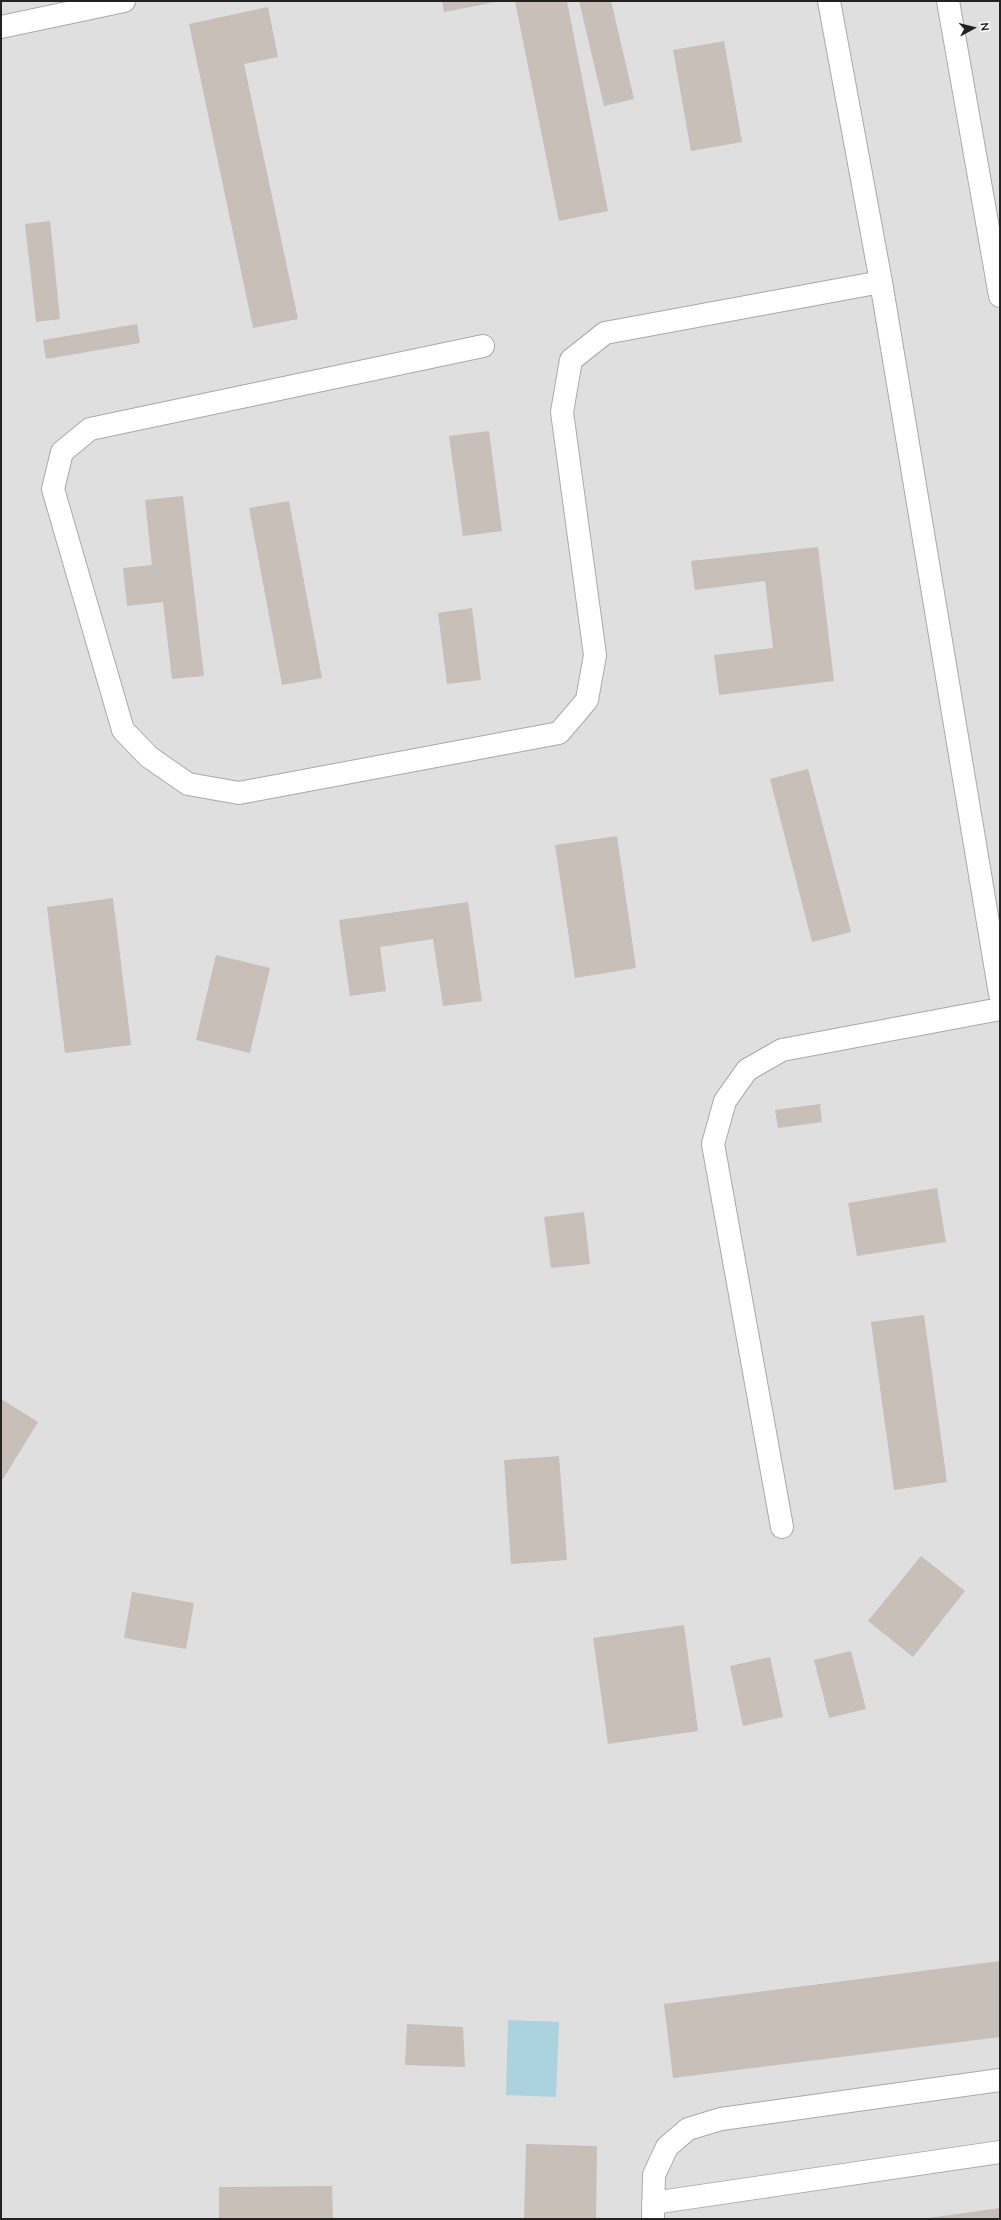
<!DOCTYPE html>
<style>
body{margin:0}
#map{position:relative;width:1001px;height:2220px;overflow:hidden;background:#f2efe9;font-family:Mulish,sans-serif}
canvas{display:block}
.frame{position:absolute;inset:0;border:2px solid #222;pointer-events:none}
.north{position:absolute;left:953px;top:8px;width:40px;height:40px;-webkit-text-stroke:3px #fff;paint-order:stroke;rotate:83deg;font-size:11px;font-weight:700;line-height:16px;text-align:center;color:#222}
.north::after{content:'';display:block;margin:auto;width:14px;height:18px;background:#222;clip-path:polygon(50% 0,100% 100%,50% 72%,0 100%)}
</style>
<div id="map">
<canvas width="1001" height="2220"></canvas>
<div class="frame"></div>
<div class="north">N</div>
</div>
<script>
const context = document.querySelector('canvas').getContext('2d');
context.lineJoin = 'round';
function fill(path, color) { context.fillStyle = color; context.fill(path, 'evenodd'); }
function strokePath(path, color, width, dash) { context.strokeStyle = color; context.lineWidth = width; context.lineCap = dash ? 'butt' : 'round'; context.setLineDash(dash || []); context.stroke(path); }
const residential = new Path2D(`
 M1,1H1000V2219H1Z`);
const water = new Path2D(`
 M508,2020L559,2022L556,2097L506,2095Z`);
const building = new Path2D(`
 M442,1H496V2L444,12Z
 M515,1H567L608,211L559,221Z
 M579,1H611L634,99L604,106Z
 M268,7L278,57L244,64L298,319L253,328L189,24Z
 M724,41L742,142L691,151L673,50Z
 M50,221L60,319L36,322L25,224Z
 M137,324L140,343L46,359L43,340Z
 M489,431L502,531L463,536L449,436Z
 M183,496L204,676L172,679L163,602L127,606L123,568L152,565L145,500Z
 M289,501L322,678L282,685L249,508Z
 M818,547L834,681L719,695L714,655L773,648L765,581L695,590L691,561Z
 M472,608L481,680L447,684L438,613Z
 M808,769L851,932L812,942L770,779Z
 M617,836L636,968L575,978L555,845Z
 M113,898L131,1045L65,1053L47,907Z
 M468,902L482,1001L443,1006L433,939L380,947L386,991L350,996L339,920Z
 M216,955L270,968L250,1053L196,1040Z
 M820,1104L822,1122L778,1128L775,1110Z
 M937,1188L946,1242L857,1256L848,1203Z
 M584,1212L590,1264L551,1268L544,1217Z
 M924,1315L947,1482L894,1490L871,1322Z
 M1,1399L38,1422L3,1479L1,1478Z
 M559,1456L567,1560L511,1564L504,1460Z
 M921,1556L965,1591L913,1657L868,1621Z
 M132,1592L194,1603L186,1649L124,1638Z
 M684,1625L698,1731L608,1744L593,1638Z
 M851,1651L866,1709L829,1718L814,1660Z
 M770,1657L783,1717L743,1726L730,1666Z
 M1000,1961V2037L673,2078L664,2004Z
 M407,2024L463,2027L465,2067L405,2065Z
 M526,2144L597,2146L596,2219H524Z
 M332,2186L333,2219H219V2187Z
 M1000,2208V2219H929V2218Z`);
const minor = new Path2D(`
 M829,1L881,282L1000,994
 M948,1L1000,296
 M1,27L124,1
 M483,346L90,429L62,452L53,489L123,730L149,757L188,784L239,793L559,733L587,700L595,655L562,412L571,360L605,333L881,282
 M782,1527L713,1144L725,1101L747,1070L782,1050L1000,1009
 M653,2203L1000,2152
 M653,2219L654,2175L667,2147L688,2129L721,2119L1000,2080`);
fill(residential, '#e0dfdf');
fill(water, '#aad3df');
fill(building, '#c7bfb8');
strokePath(minor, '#a9a9a9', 24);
strokePath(minor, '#fff', 22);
</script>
